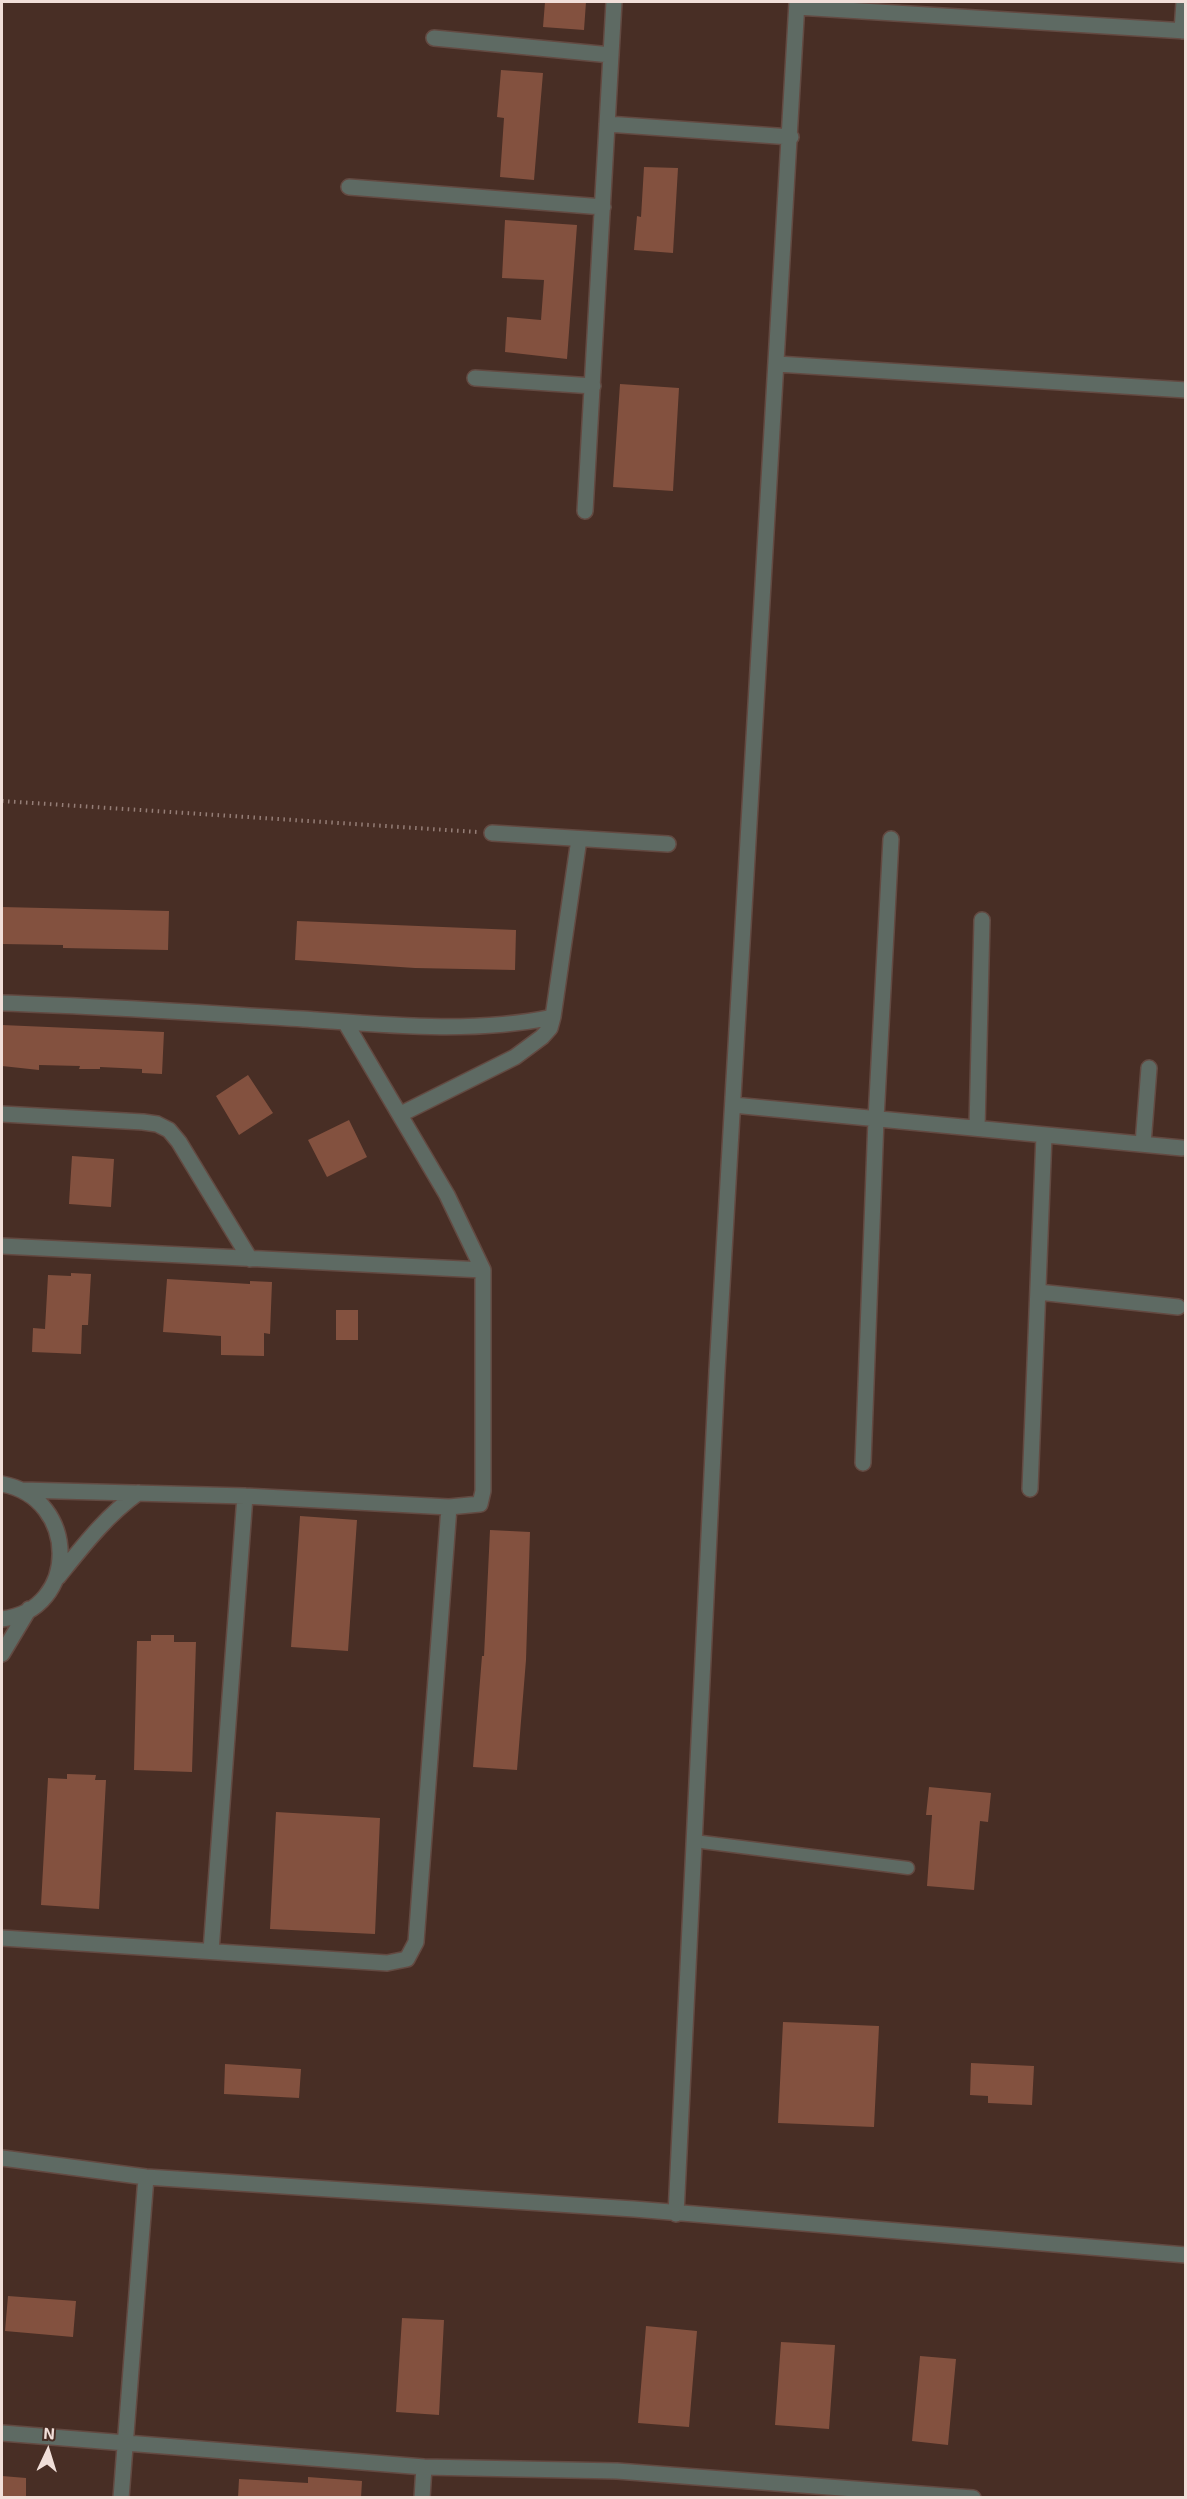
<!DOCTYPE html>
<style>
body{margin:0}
#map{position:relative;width:1187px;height:2499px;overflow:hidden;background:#482e25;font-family:"Exo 2",sans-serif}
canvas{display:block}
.frame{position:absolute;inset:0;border:3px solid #f1dfd9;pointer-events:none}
.north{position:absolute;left:18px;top:2421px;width:60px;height:60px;-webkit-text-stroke:4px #482e25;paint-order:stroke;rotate:4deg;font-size:16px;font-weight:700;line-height:24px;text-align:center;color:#f1dfd9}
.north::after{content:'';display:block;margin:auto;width:21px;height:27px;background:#f1dfd9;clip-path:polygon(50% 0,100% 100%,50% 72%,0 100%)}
</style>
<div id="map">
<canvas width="1187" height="2499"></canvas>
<div class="frame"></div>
<div class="north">N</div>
</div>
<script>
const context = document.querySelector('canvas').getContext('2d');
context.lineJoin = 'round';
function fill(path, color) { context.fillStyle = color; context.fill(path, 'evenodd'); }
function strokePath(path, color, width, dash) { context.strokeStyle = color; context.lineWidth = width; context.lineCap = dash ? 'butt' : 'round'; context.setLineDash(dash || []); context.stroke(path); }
const building = new Path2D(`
 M545,2H586L584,30L543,27Z
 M501,70L543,73L534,180L500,177L504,118L497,117Z
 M644,167L678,168L673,253L634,250L637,216L641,217Z
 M505,220L577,225L567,359L505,352L507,317L541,320L544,280L502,278Z
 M620,384L679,388L673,491L613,487Z
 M2,907L169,911L168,950L63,948V945L2,944Z
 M297,921L516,930L515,970L415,968L295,960Z
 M2,1025L164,1032L162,1074L142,1073V1069L100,1067V1069H79L80,1066L39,1065V1070L2,1066Z
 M248,1075L273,1113L239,1135L216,1096Z
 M349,1120L367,1157L327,1177L308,1140Z
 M72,1156L114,1159L111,1207L69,1204Z
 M71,1273L91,1274L88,1325H82L81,1354L32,1352L33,1328L45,1329L48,1275L71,1276Z
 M167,1279L250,1284V1281L272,1282L270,1334L264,1333V1356L221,1355V1336L163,1332Z
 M336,1310H358V1340H336Z
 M300,1516L357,1520L348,1651L291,1647Z
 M490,1530L530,1532L526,1660L517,1770L473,1767L482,1656H484Z
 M151,1635H174V1642H196L192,1772L134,1770L137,1641H151Z
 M67,1774L96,1775L95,1780H106L99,1909L41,1905L48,1778L67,1779Z
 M929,1787L991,1793L988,1822L980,1821L974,1890L927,1886L932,1815H926Z
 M276,1812L380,1818L375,1934L270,1929Z
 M783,2022L879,2026L874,2127L778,2123Z
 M971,2063L1034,2066L1032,2105L988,2103V2096L970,2095Z
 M225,2064L301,2069L299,2098L224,2094Z
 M8,2296L76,2301L73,2337L5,2331Z
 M402,2318L444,2320L439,2415L396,2412Z
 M646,2326L697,2331L689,2427L638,2423Z
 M781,2342L835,2345L829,2429L775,2425Z
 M920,2356L956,2359L948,2445L912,2441Z
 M2,2476L26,2478V2498H2Z
 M308,2477L362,2481L361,2498H238L239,2479L308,2483Z`);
const path = new Path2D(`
 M2,801L477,832`);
const lane = new Path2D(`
 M694,1841L908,1868`);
const street = new Path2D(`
 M797,7L1186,31
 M1182,31L1184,2
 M434,38L611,55
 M607,124L791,137
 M349,187L603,207
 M777,364L1186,390
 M475,378L593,386
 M585,511L614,2
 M492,833L668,844
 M2,1003C102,1006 202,1013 303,1019C386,1025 472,1034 553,1017
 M733,1105L1182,1148
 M2,1114L143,1122L157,1124L169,1130L179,1142L250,1259
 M401,1114L515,1057L542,1037L550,1028L553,1017L579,839
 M977,1128L982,920
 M1143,1144L1149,1068
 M2,1246L483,1270
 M1038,1292L1178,1307
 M863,1463L876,1119L891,839
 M2,1484C79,1498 80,1610 2,1619
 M1030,1489L1044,1135
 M22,1490L245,1496L449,1507L480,1504L483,1491V1270L447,1195L345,1022
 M58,1577C83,1546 106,1516 138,1493
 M2,1654L29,1609
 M2,1938L387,1963L407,1959L416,1942L449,1507
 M211,1951L245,1496
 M2,2158L146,2177L634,2209L1186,2255
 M676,2214L717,1371L797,2
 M2,2433L424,2467L617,2471L973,2498
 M121,2498L146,2177
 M422,2498L424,2467`);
fill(building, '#83513f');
strokePath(lane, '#634a42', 15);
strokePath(street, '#634a42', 18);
strokePath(path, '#957e77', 4, [1.5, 4.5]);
strokePath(lane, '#5e6a63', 12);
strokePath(street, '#5e6a63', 15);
</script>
